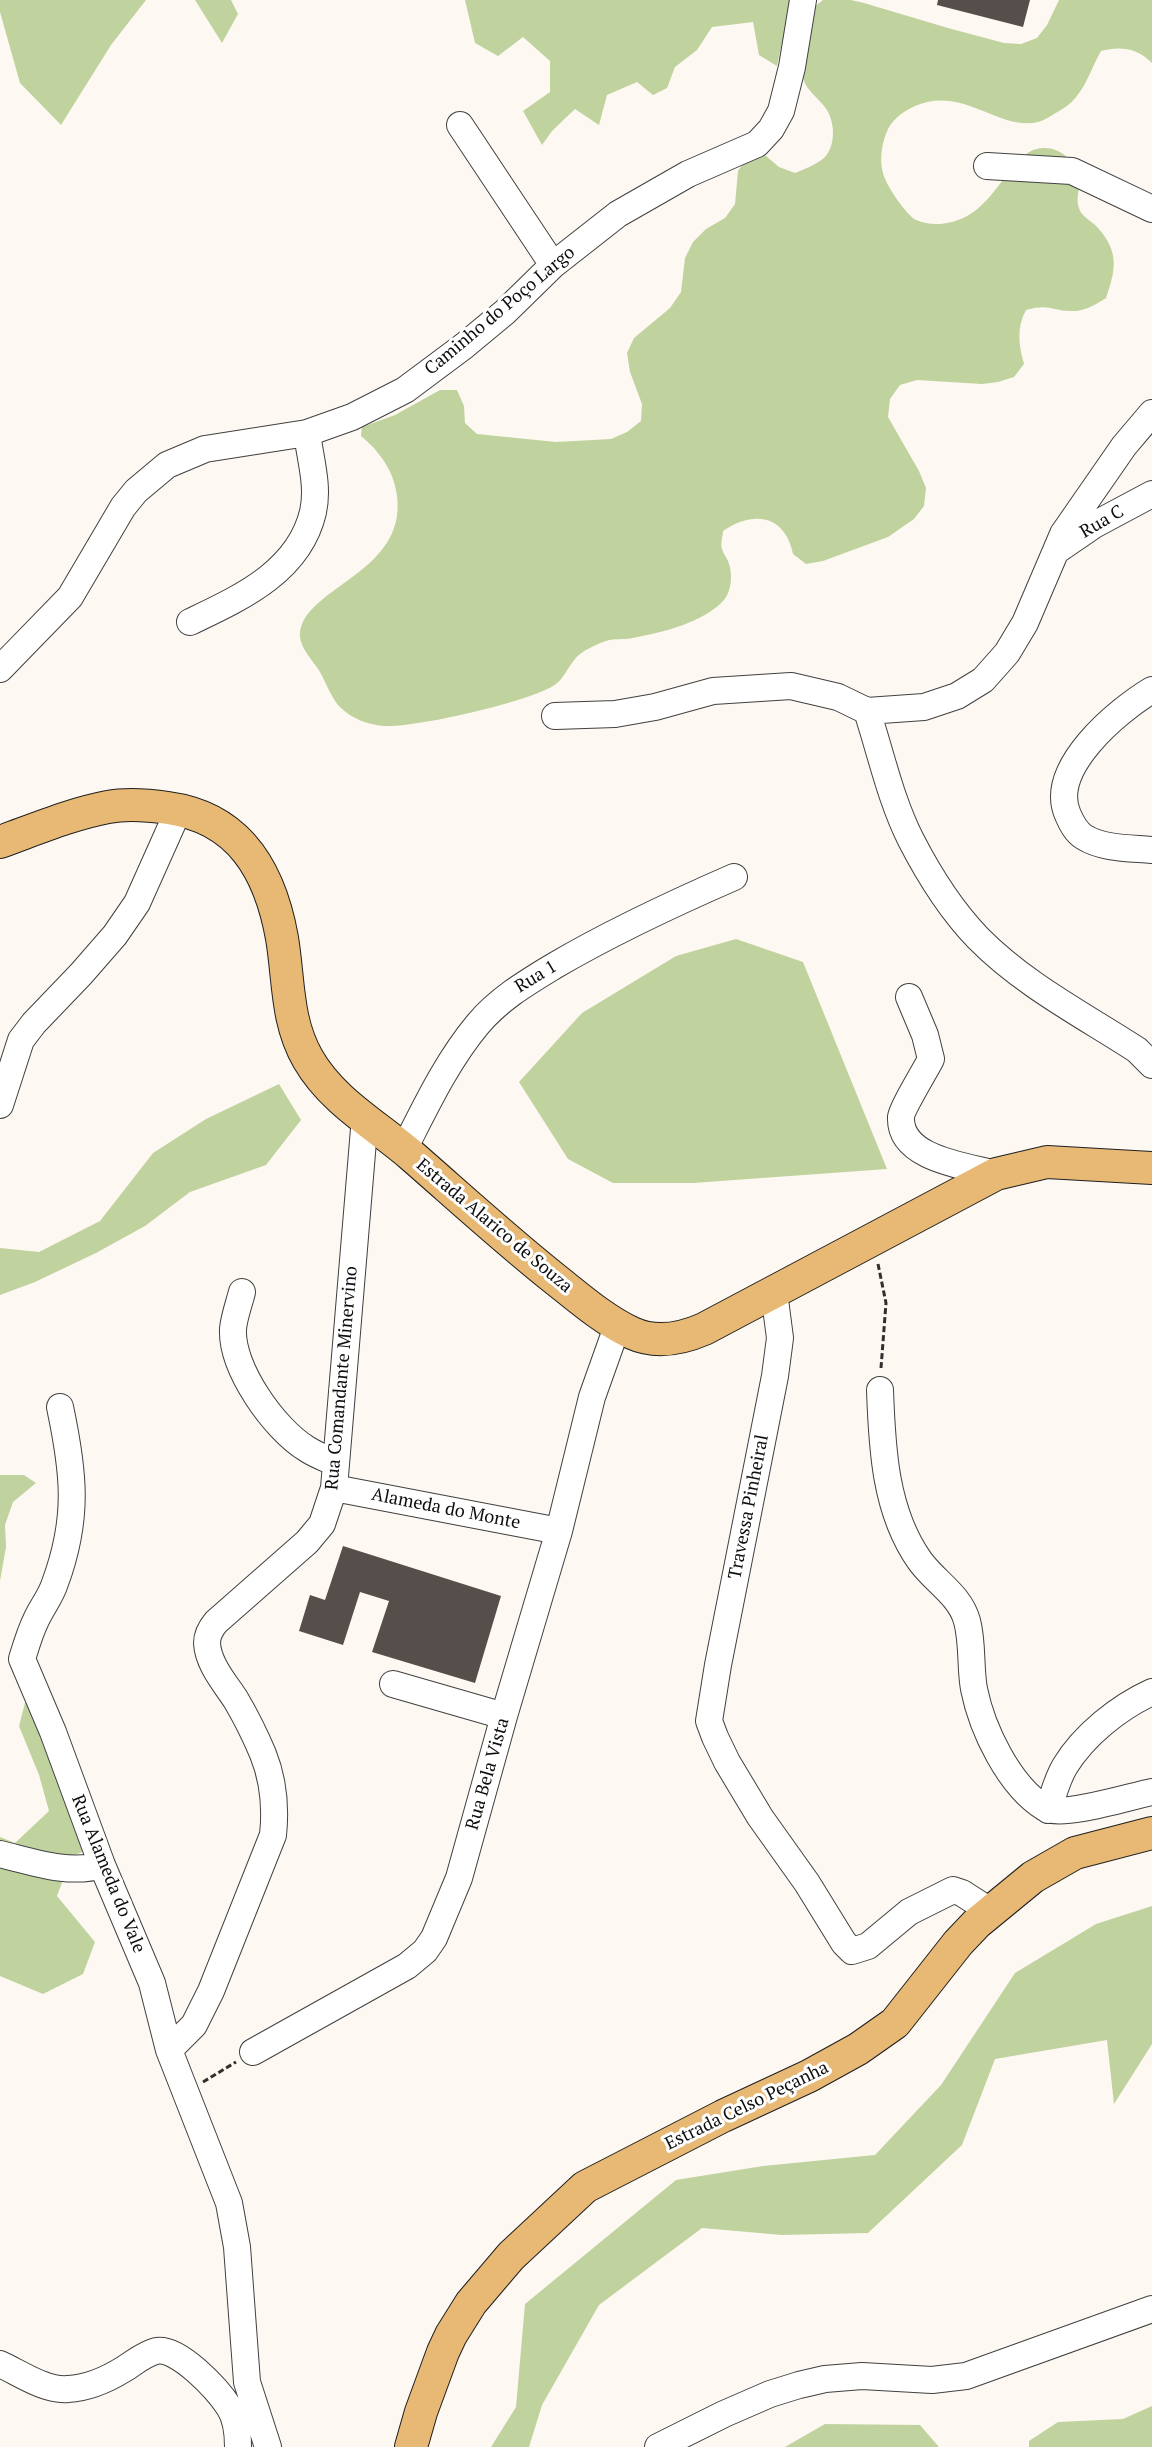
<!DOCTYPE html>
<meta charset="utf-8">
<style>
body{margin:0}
canvas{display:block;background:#fdf8f1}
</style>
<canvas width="1152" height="2447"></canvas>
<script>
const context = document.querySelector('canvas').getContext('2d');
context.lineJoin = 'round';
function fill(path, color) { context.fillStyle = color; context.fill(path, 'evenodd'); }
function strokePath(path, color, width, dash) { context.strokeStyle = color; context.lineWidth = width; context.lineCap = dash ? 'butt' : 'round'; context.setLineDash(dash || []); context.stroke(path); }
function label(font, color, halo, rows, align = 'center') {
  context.font = font + ' "PT Serif",serif'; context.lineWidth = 6; context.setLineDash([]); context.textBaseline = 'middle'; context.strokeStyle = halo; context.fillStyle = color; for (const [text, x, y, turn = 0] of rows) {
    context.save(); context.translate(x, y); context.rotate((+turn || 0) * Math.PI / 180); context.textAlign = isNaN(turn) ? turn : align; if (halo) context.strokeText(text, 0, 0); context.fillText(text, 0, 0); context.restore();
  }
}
const forest = new Path2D(`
 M0,0H146L111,45L61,125L20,83L0,12Z
 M195,0H231L238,14L222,43Z
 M465,0H791L777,66L759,55L753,22L712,27L697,50L675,67L667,88L653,95L637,82L607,95L599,125L575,109L552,131L542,145L523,111L550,92V61L523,37L498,56L475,43Z
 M823,0H851L864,3L948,28L1004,43L1021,44L1037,38L1047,25L1059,0H1152V63C1137,48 1120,46 1101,51C1086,78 1084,99 1054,114C1049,117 1043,121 1038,122C998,131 963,85 915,106C904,111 894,118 888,129C882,142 879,159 883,173C885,184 907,216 916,220C927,225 940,225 952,222C998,211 1009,149 1043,148C1059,147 1076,161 1079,177C1081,187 1075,198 1079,208C1080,214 1089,220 1094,224C1119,249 1117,267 1106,298C1097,304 1085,311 1074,311C1053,312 1051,303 1026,310C1016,328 1019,346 1024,364L1014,377L998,382L982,384L917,380L900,385L890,399L888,417L919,471L926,488L924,506L914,519L888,537L823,561L806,564L793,554C785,515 754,510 723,531C723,536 720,544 722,549C723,553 726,557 728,561C733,573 732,590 724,600C703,623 663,632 633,638C624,640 615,638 606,641C597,644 581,651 575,659C568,667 564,678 556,684C534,701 414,728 385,726C369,725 352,719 340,707C332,699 326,683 320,672C314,662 301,649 300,637C298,588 407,575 397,496C394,471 380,452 361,436L362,427L395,415L440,390H457L464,406L465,423L477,434L556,442L611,439L627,432L641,421L642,404L630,372L627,353L634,338L670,308L681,292L685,258L693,242L706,229L725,218L735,204L738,171L748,157L766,156L779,167L795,173C805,169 815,165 824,158C837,145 835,119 824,106C818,98 807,90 804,81C800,71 802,31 805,20C807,12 817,5 823,0Z
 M736,939L803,962L887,1169L693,1183H613L568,1159L519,1082L582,1013L676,956Z
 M279,1084L301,1120L266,1165L190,1192L145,1226L96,1253L35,1282L0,1295V1248L39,1252L100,1221L153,1153L206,1119Z
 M0,1475H24L36,1483L13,1502L5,1525L6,1547L0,1581Z
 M26,1699L98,1846L72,1856L57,1896L95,1942L83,1974L43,1994L0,1976V1837L15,1843L49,1811L39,1775L19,1726Z
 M1152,1906V2044L1114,2104L1107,2040L995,2059L962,2145L868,2233L782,2235L702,2228L599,2305L542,2405L529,2447H491L516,2407L525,2304L676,2180L763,2166L875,2155L941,2085L1015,1973L1096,1924Z
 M1152,2406V2447H1029V2441L1058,2422L1123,2419Z
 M825,2424L920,2425L939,2447H785Z`);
const building = new Path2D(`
 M938,0H1030L1023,27L937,5Z
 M343,1546L501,1596L475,1683L372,1652L389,1601L360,1592L343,1645L299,1631L310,1595L325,1600Z`);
const path = new Path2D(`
 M878,1264L886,1303L881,1368
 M203,2082L236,2062`);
const minor = new Path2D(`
 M460,125L553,265
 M987,166L1072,171L1152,209
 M1059,549L1094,525L1152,494
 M190,622C240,598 299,572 313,512C319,486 310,458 307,433
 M0,669L70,597L123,507L136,491L167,465L205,449L307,433L352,417L405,390L464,346L505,312L553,265L618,214L688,174L757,144L771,129L781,111L792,67L803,0
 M1152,690C1117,711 1047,769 1068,815C1072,824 1076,832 1084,837C1103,849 1131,848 1152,850
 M867,711C881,754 891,801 911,840C929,875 951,910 978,938C1023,984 1083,1015 1137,1050L1152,1065
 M555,716L615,714L655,707L713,691L791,686L838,697L867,711L924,707L957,696L983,680L1007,653L1025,623L1063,534L1124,446L1152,413
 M909,997L925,1035L931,1059C925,1071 902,1108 901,1117C899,1159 966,1166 996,1174
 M0,1105L21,1040L34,1023L81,974L115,935L137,903L179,809
 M404,1149C426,1106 447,1061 478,1024C499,999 526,983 554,966C612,932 672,904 734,877
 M242,1292C239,1304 234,1317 233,1329C231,1368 274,1429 307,1449C316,1455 327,1459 336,1463
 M774,1292L780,1338L775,1376L718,1665L709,1721L715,1737L727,1762L760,1817L807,1883L844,1943L852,1951L868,1946L909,1912L953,1890L962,1893L990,1911
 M880,1390C882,1448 885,1512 920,1561C935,1582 960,1595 967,1621C973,1643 970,1667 974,1689C982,1729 1009,1786 1045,1808C1062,1818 1131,1796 1152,1792
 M60,1407C74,1473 79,1518 55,1583C51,1596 42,1607 36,1620C30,1632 26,1646 22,1659L53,1732L102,1865L152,1983L169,2050L229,2203L237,2247L247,2382L268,2447
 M334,1488L559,1531
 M393,1684L504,1716
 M1048,1810C1053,1796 1057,1779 1065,1766C1084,1735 1119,1707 1152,1692
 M0,1854C33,1862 69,1875 102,1865
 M169,2050L194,2025L211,1991L273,1835C276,1807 273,1779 263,1754C255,1735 246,1717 236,1700C225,1683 208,1664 207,1643C207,1635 211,1628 216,1622L307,1542L322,1524L334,1488L365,1117
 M253,2052L407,1966L425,1951L434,1938L459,1878L504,1716L559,1531L592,1397L618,1324
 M0,2364C20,2373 45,2391 68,2389C87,2388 108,2379 124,2369C134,2363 144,2354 156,2351C178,2346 218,2390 229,2407C237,2419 238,2433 238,2447
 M658,2447L724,2414L770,2394L799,2385L825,2379L862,2376L932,2380L966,2376L1152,2309`);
const major = new Path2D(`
 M0,842C36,829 71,814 108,807C128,803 148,805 168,808C240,818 270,871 282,938C289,980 286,1021 308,1059C332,1101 376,1125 412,1156C459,1197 506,1240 555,1279C579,1298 604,1320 632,1333C656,1344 681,1339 704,1329L996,1174L1047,1162L1152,1168
 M411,2447L421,2412L443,2352L451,2335L471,2303L511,2256L585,2187L723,2116L809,2076L858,2049L895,2023L958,1943L977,1923L1033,1877L1075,1853L1152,1833`);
const streetNames = [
 ["Caminho do Poço Largo",500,311,-40],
 ["Rua C",1102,522,-30],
 ["Rua 1",536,977,-31],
 ["Estrada Alarico de Souza",494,1226,40],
 ["Rua Comandante Minervino",342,1378,-85],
 ["Travessa Pinheiral",749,1507,-79],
 ["Alameda do Monte",446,1509,11],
 ["Rua Bela Vista",488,1774,-74],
 ["Rua Alameda do Vale",108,1874,68],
 ["Estrada Celso Peçanha",747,2106,-26]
];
fill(forest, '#c0d39f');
fill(building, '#554e4b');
strokePath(minor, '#414141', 28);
strokePath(major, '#1f1f1f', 34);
strokePath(path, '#303030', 3, [6, 3]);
strokePath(minor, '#fff', 26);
strokePath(major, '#e8b875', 32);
label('18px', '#0e0e0e', '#fff', streetNames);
</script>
